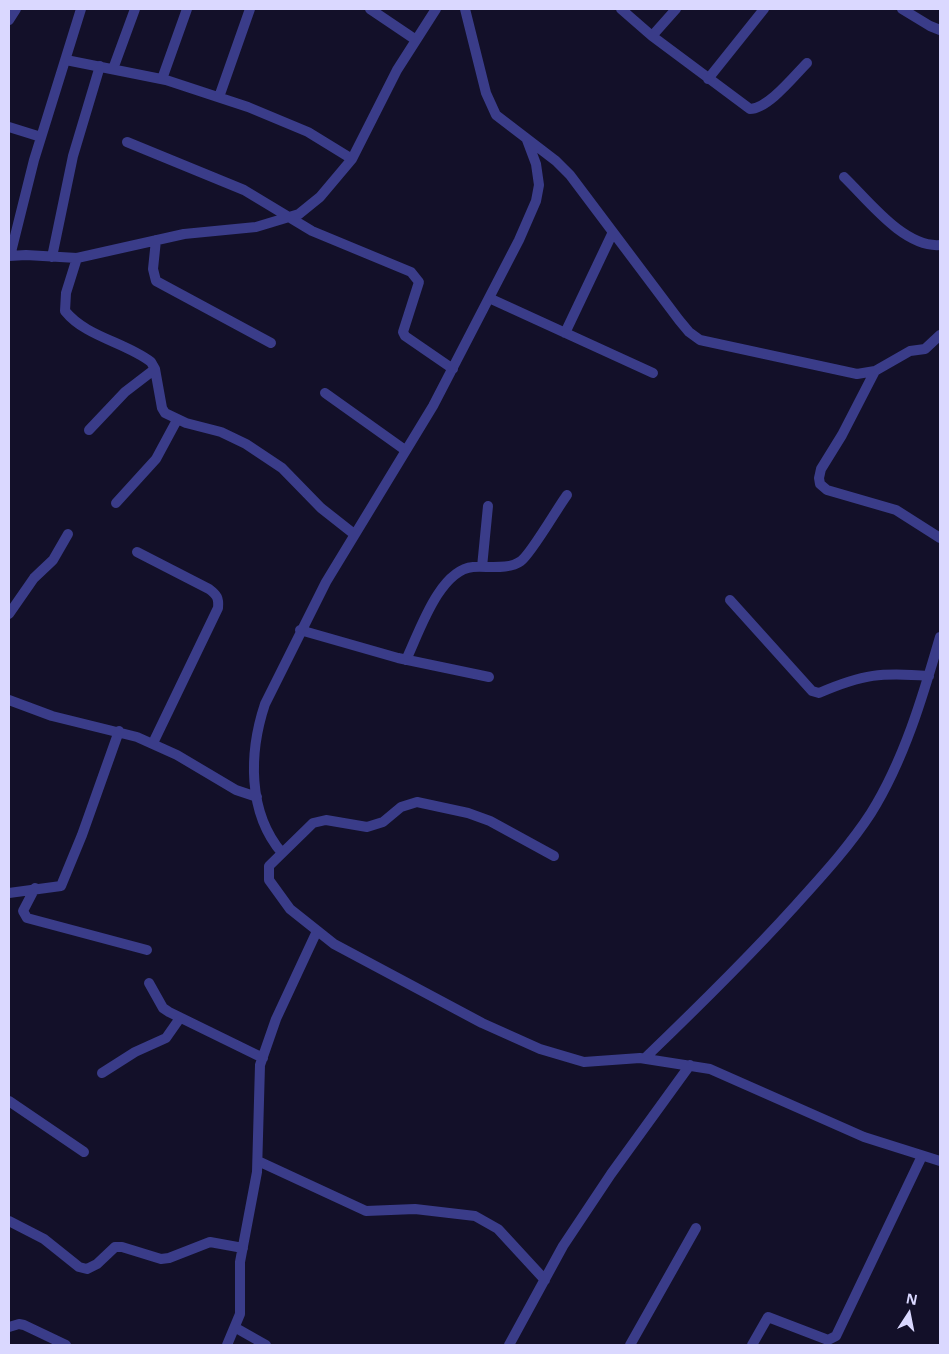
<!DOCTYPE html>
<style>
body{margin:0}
#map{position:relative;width:949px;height:1354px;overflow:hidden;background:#131029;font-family:"Open Sans",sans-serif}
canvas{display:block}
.frame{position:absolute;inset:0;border:10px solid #dad8ff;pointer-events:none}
.north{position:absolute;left:884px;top:1289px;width:50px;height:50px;-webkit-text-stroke:4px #131029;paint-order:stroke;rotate:11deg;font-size:14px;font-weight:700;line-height:20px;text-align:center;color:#dad8ff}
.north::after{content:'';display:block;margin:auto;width:18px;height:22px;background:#dad8ff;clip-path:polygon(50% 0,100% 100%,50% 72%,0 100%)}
</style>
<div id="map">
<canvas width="949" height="1354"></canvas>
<div class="frame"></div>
<div class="north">N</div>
</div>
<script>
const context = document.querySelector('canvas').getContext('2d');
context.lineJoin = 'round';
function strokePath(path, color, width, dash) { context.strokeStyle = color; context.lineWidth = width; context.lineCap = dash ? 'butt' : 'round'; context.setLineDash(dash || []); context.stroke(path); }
const minor = new Path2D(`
 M370,9L416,40
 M465,9L486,93L496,115L556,161L570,175L679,320L689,332L700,340L857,374L875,371L910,351L925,349L940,335
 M621,9L652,36L750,109C768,109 794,76 807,63
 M902,9L930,26L940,30
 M9,20L16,9
 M652,36L676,9
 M66,60L166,80L248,107L308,132L352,159
 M113,69L135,9
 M162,79L187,9
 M708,79L764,9
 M219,97L250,9
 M9,127L41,137
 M127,142L244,190L312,231L411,272L419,282L403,332L405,336L453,369
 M844,177C868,200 904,248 940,245
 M156,240L153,269L156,281L271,343
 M9,256L26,255L77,258L184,234L256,227L299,214L320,197L352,159L397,70L436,9
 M10,256L34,160L81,9
 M52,257L73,156L100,66
 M77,258L66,293L65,311C86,337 125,342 151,362L155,369L162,408L165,413L186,423L221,432L246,444L282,468L321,508L354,534
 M489,298L653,373
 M565,333L613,232
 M875,371L842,435L821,469L819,478L820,484L827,490L896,510L940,538
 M325,393L405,450
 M89,430L125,392L155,369
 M116,503L156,459L177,420
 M137,552L209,589C217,595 219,598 218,608L153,743
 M482,567L488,506
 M730,600L812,691L819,693C863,674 882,672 929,676
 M9,614L34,578L53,560L68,534
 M300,630L398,658L489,677
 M406,660C419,633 439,570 473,567C488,566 509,570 521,561C531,554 558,507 567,495
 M9,700L52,716L137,737L177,755L236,790L257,797
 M282,853C247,812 249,752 265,704L326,582L433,406L519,240L536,201L539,185L536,164L527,140
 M554,856L490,821L468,813L417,802L401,807L383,822L367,827L326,820L313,823L269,866V880L290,909L334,944L482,1023L540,1049L584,1062L640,1058L710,1069L864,1137L940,1161
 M35,888L23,911L27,918L147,950
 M9,893L61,886L82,835L119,731
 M149,983L163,1008L169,1012L263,1058
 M645,1058C696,1009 746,960 794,907C821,877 849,847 871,813C904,760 923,696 940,637
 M102,1073L135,1052L166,1038L180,1018
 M9,1101L84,1152
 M258,1161L366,1211L415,1209L475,1216L498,1229L545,1280
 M9,1221L44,1239L79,1267L87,1269L97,1264L115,1247H122L161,1259L169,1258L210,1242L243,1248
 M9,1327L19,1324L24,1325L66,1345
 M236,1328L266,1345
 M227,1345L240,1314V1262L257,1172L260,1065L276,1019L317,931
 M509,1345L563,1246L611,1174L690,1065
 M630,1345L696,1228
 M752,1345L768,1317L828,1340L836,1336L922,1156`);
strokePath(minor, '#3a3c89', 10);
</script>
